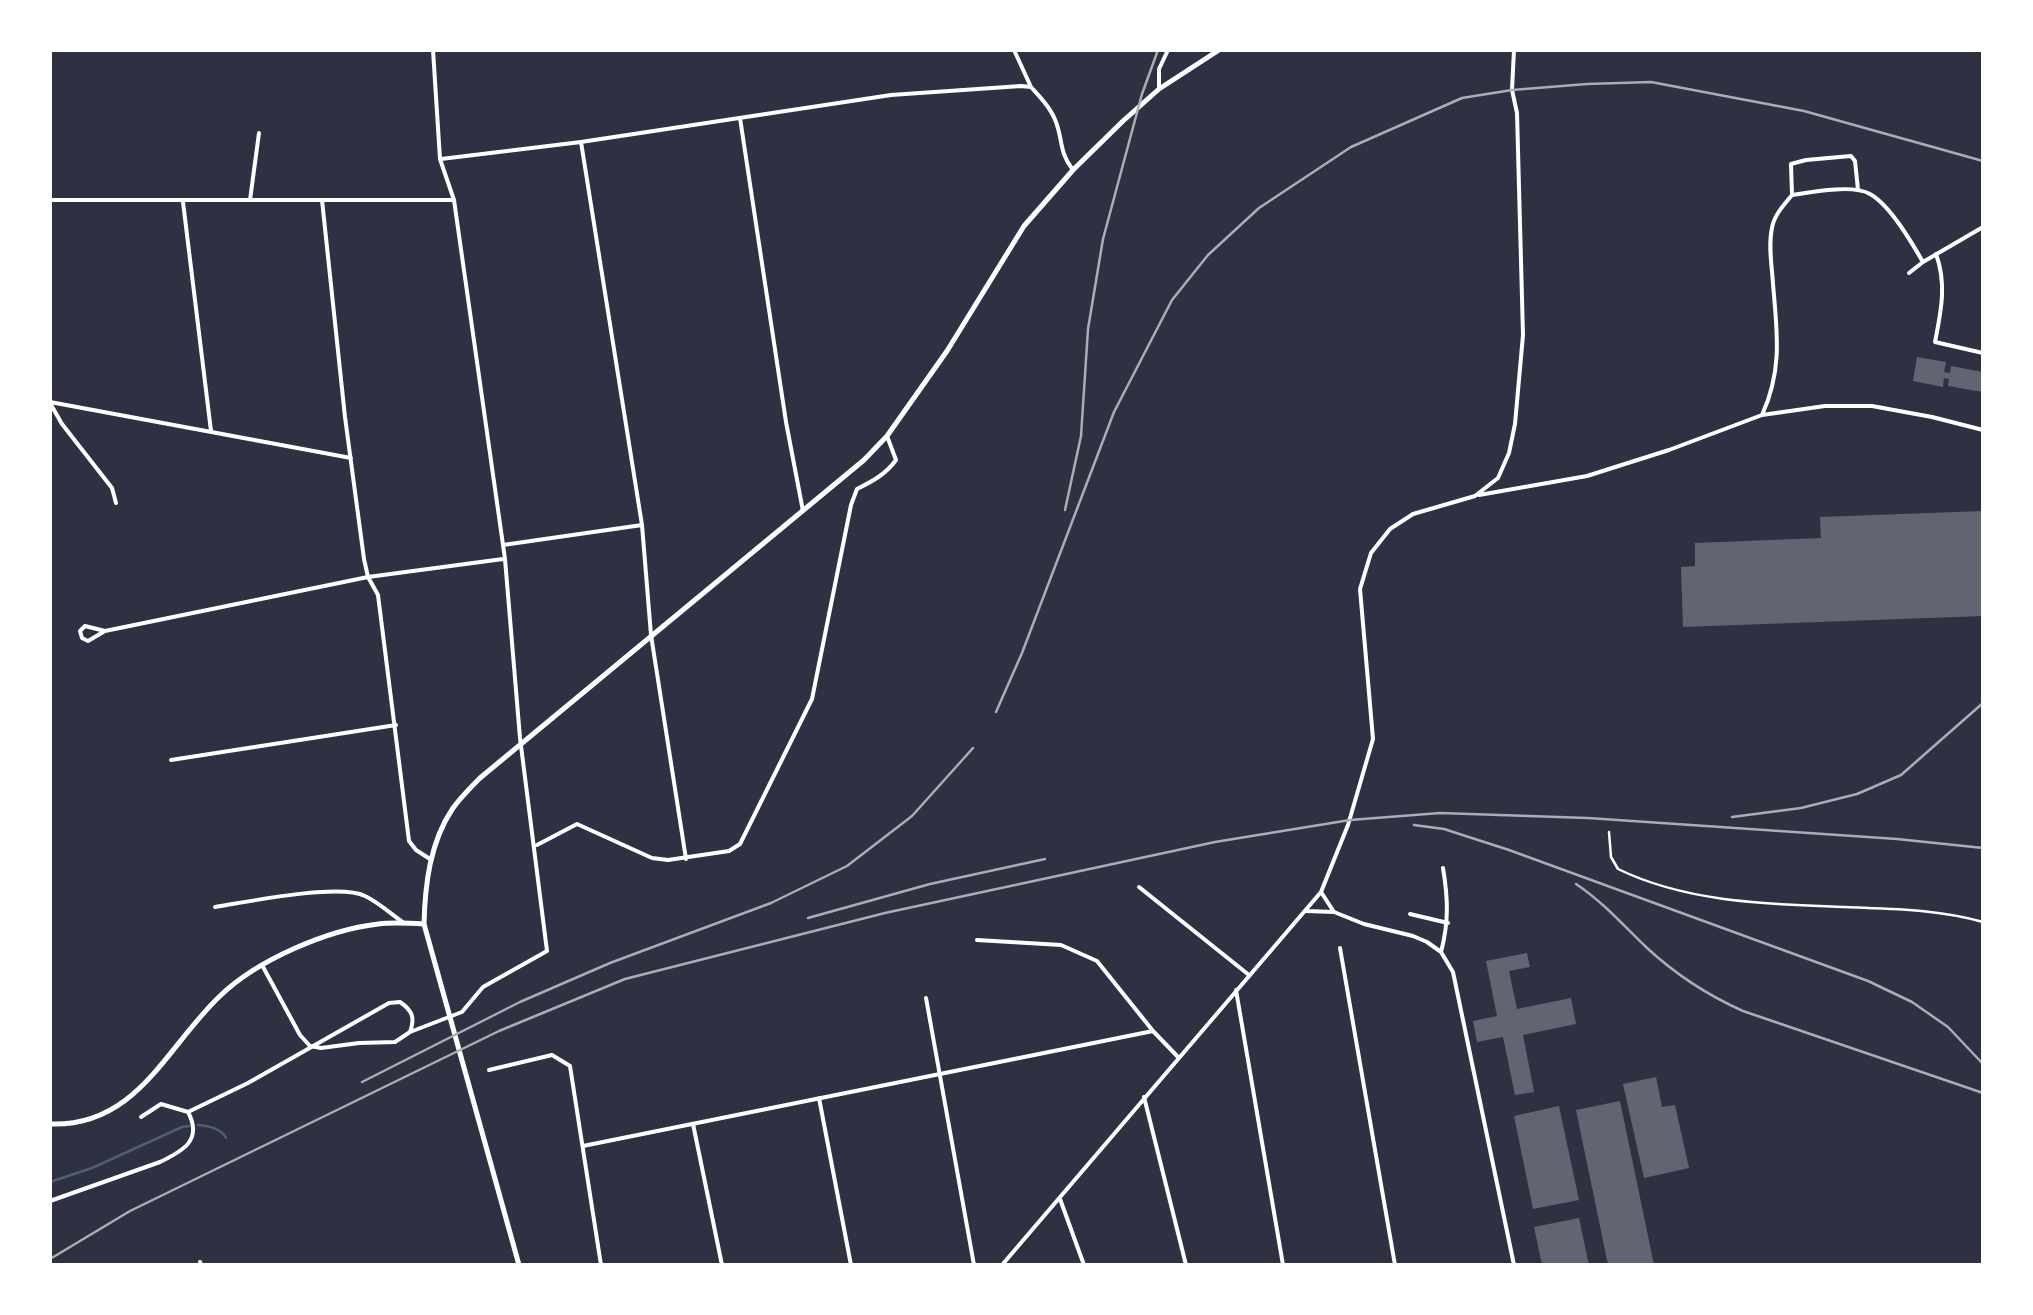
<!DOCTYPE html>
<style>
body{margin:0}
#map{position:relative;width:2033px;height:1315px;overflow:hidden;background:#2d3142;font-family:Arial,sans-serif}
canvas{display:block}
.frame{position:absolute;inset:0;border:52px solid #fff;pointer-events:none}
</style>
<div id="map">
<canvas width="2033" height="1315"></canvas>
<div class="frame"></div>
</div>
<script>
const context = document.querySelector('canvas').getContext('2d');
context.lineJoin = 'round';
function strokePath(path, color, width, dash) { context.strokeStyle = color; context.lineWidth = width; context.lineCap = dash ? 'butt' : 'round'; context.setLineDash(dash || []); context.stroke(path); }
function fill(path, color) { context.fillStyle = color; context.fill(path, 'evenodd'); }
const stream = new Path2D(`
 M198,1125C208,1126 221,1128 226,1138
 M50,1182L92,1168L182,1127L189,1126`);
const building = new Path2D(`
 M1917,357L1946,362L1944,372L1950,373L1951,366L1983,372V392L1948,386L1949,379L1944,378L1943,387L1913,381Z
 M1983,511V616L1683,627L1681,567L1695,566V543L1821,538L1820,517Z
 M1527,953L1530,967L1509,971L1517,1009L1571,998L1576,1024L1523,1035L1534,1092L1515,1095L1503,1037L1477,1042L1473,1021L1497,1016L1486,961Z
 M1656,1077L1662,1107L1675,1105L1689,1168L1644,1178L1623,1084Z
 M1620,1101L1654,1265H1608L1576,1110Z
 M1559,1106L1579,1200L1533,1209L1514,1116Z
 M1579,1218L1589,1265H1542L1534,1227Z`);
const service = new Path2D(`
 M1609,832L1611,857L1618,869C1688,903 1769,904 1845,907C1892,909 1938,909 1983,922`);
const minor = new Path2D(`
 M1014,50L1031,87
 M1159,88V69L1168,50
 M740,118L786,422L803,511
 M581,142L642,525L651,635L686,859
 M441,159L581,142L891,95L1021,86L1031,87C1040,97 1051,108 1056,122C1063,141 1059,152 1073,170
 M1792,195L1791,164L1806,160L1851,156L1855,161L1858,190
 M50,200H454
 M250,200L259,133
 M322,200L345,417L364,559L368,577L378,595L409,841L416,850L430,859
 M183,202L211,431
 M1936,254C1947,284 1941,311 1935,342L1983,353
 M1909,273L1923,262
 M50,402L351,458
 M50,403L62,424L112,488L116,503
 M1762,415C1783,369 1777,332 1773,284C1772,266 1768,246 1772,228C1774,215 1784,205 1792,195C1811,192 1853,184 1870,194C1890,205 1912,243 1923,262L1983,227
 M1479,495L1587,476L1669,450L1762,415L1825,406H1872L1932,417L1983,430
 M503,545L642,525
 M105,631L85,626L80,631L82,638L88,641L105,631L368,577L503,559
 M171,760L396,725
 M537,845L577,824L652,858L668,860L729,851L740,844L812,699L851,505L857,489C873,481 886,474 896,460L887,436
 M1139,887L1249,975
 M1321,892L1334,912L1364,924L1413,936L1427,942L1441,952L1453,972L1514,1265
 M215,907C246,902 339,883 365,896C378,902 391,914 404,923
 M1306,911L1334,912
 M1410,914L1448,923
 M977,940L1061,945L1097,961L1153,1031
 M1340,948L1395,1265
 M1441,952C1449,922 1448,898 1443,868
 M262,965L300,1035L310,1046L321,1048L359,1043L395,1042L410,1032L462,1012L483,987L547,951L520,738L505,559L454,200L440,159L433,50
 M1236,990L1283,1265
 M926,998L974,1265
 M489,1070L552,1055L570,1066L601,1265
 M1144,1097L1186,1265
 M819,1098L851,1265
 M188,1112L248,1083L389,1003L400,1002C413,1011 415,1018 410,1032
 M693,1124L722,1265
 M583,1146L1153,1031L1179,1058
 M1060,1199L1084,1265
 M50,1201L160,1162C183,1151 203,1140 188,1112L161,1104L141,1117
 M200,1262L201,1265
 M1002,1265L1321,892L1348,825L1373,739L1360,589L1371,553L1390,529L1413,514L1475,496L1498,478L1509,453L1515,424L1523,335L1517,113L1512,90L1514,50`);
const secondary = new Path2D(`
 M50,1124C137,1127 166,1047 220,996C257,960 327,930 378,924C393,922 409,923 424,924
 M519,1265L424,924C425,884 430,842 453,808C461,797 471,787 480,778L864,460L887,436L947,351L1024,226L1073,170L1123,121L1159,89L1219,50`);
const rail = new Path2D(`
 M1065,510L1081,436L1088,329L1103,239L1142,94L1158,50
 M996,712L1022,653L1114,412L1172,300L1208,255L1259,208L1351,147L1462,98L1512,90L1587,84L1651,82L1804,111L1983,161
 M1732,817L1801,808L1857,794L1901,775L1983,703
 M1414,825L1444,829L1509,850L1868,981L1912,1002L1948,1027L1983,1064
 M1576,884C1603,902 1623,925 1646,947C1675,974 1707,995 1743,1011L1983,1093
 M808,918L930,884L1045,859
 M362,1082L520,1002L610,963L771,903L847,866L912,816L973,748
 M50,1259L130,1211L499,1031L625,979L885,913L1215,842L1350,820L1440,813L1588,818L1897,839L1983,848`);
strokePath(stream, '#4f5d75', 2.5);
fill(building, '#626471');
strokePath(service, '#fff', 2.5);
strokePath(minor, '#fff', 4);
strokePath(secondary, '#fff', 5);
strokePath(rail, '#abadb3', 2.5);
</script>
